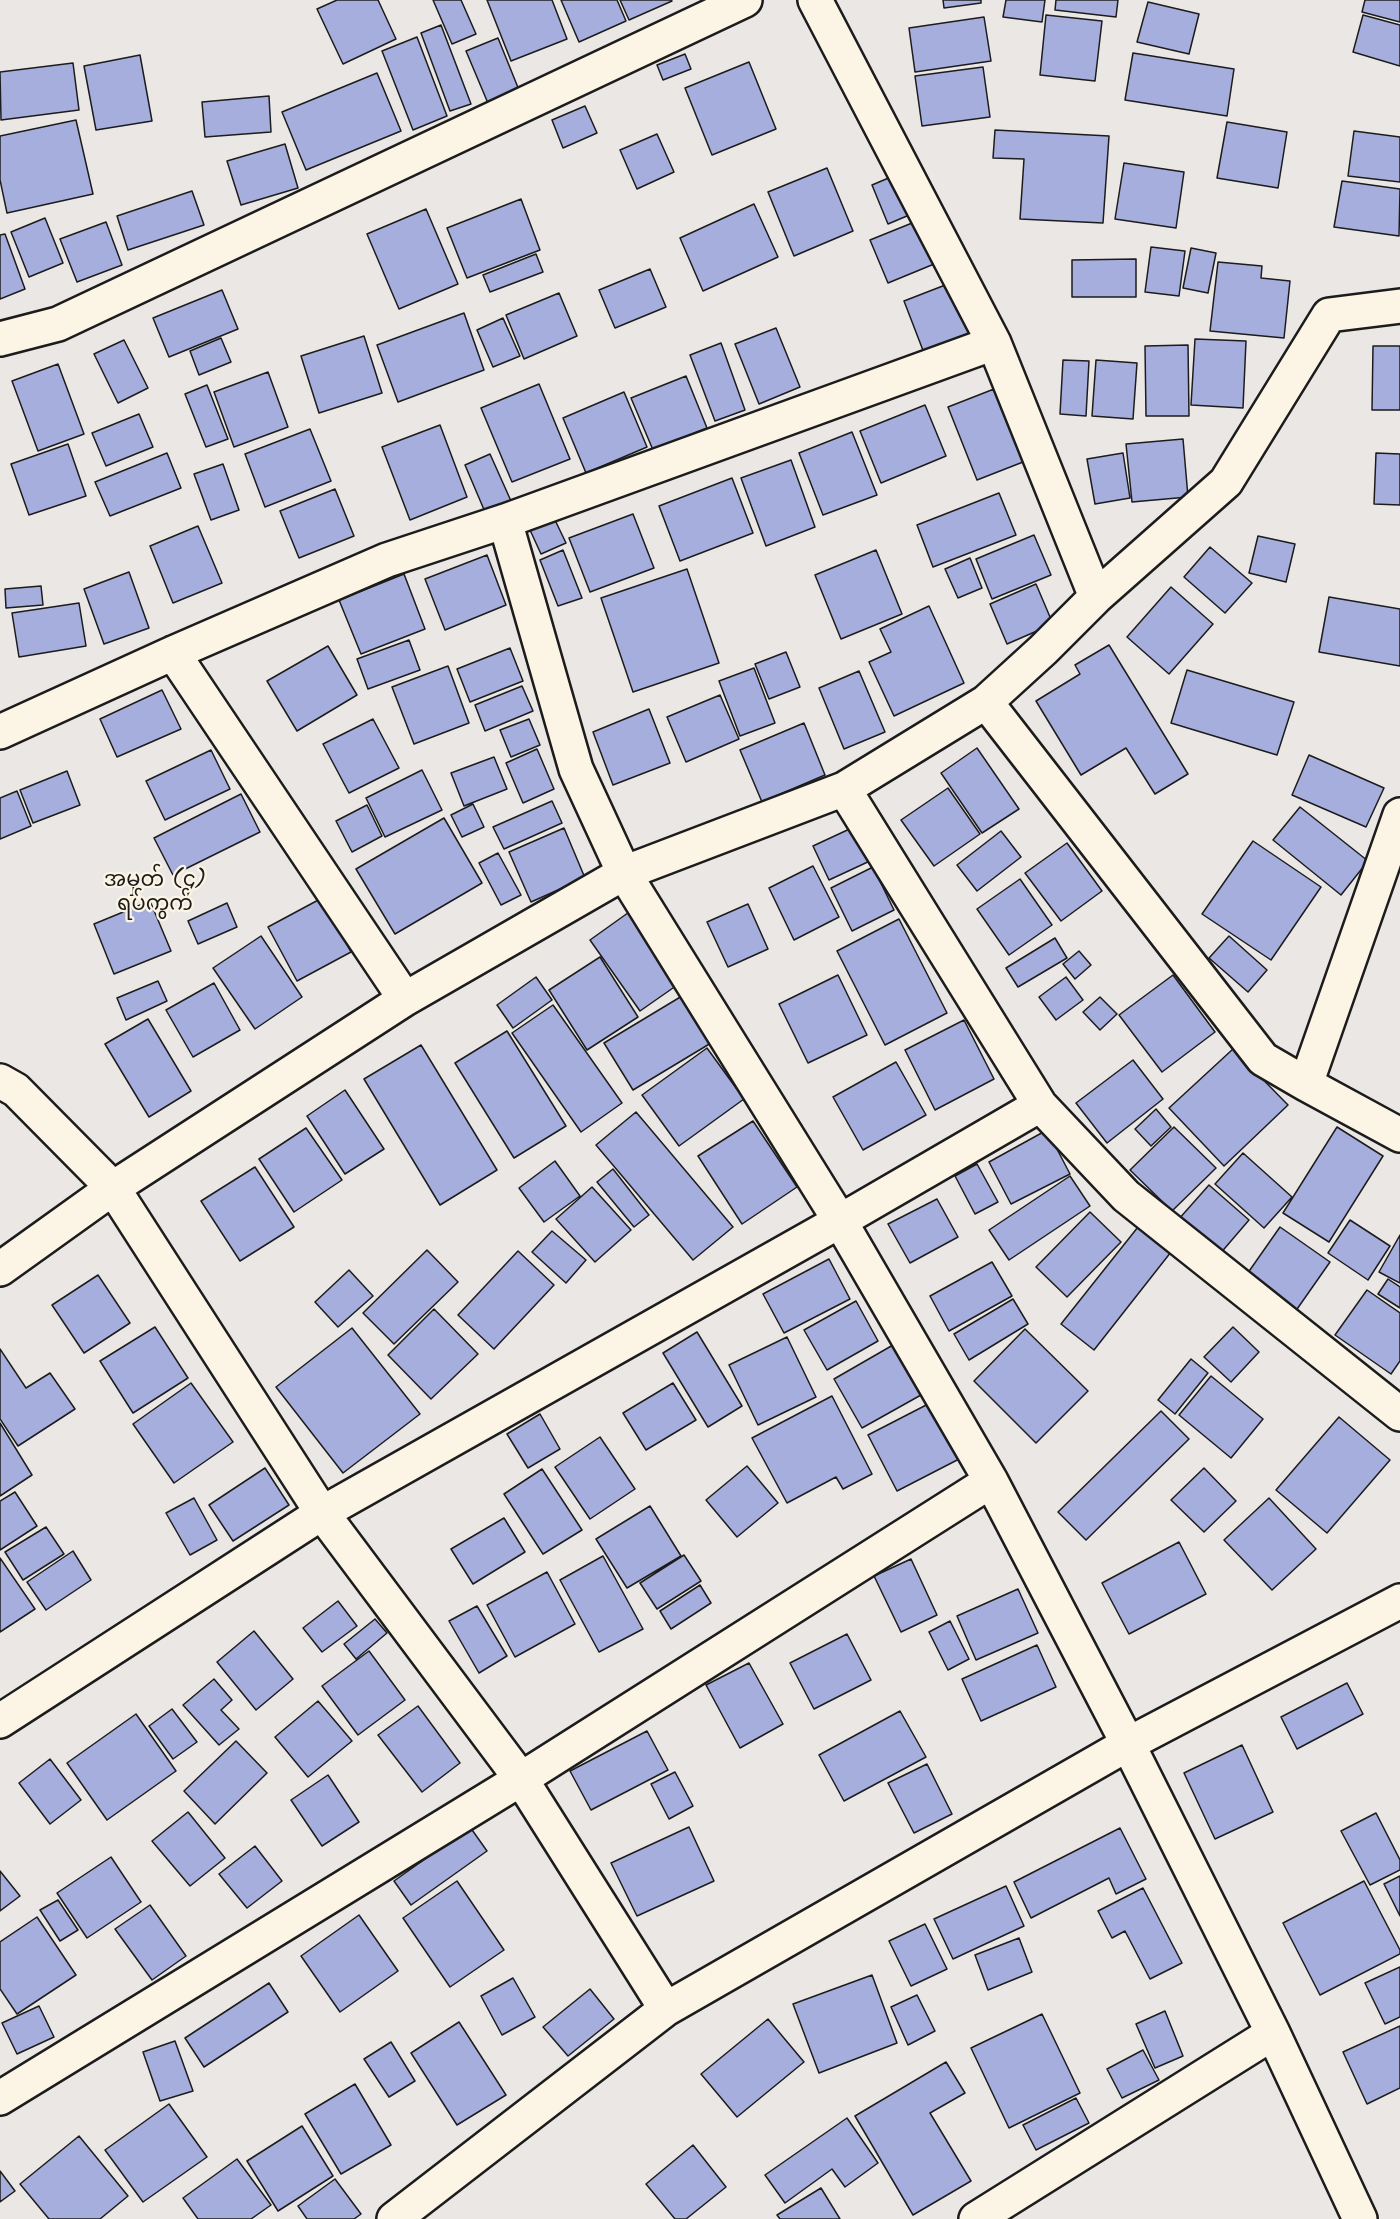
<!DOCTYPE html>
<meta charset="utf-8">
<style>
body{margin:0}
canvas{display:block;background:#ebe7e4}
</style>
<canvas width="1400" height="2219"></canvas>
<script>
const context = document.querySelector('canvas').getContext('2d');
context.lineJoin = 'round';
function fill(path, color) { context.fillStyle = color; context.fill(path, 'evenodd'); }
function strokePath(path, color, width, dash) { context.strokeStyle = color; context.lineWidth = width; context.lineCap = dash ? 'butt' : 'round'; context.setLineDash(dash || []); context.stroke(path); }
function label(font, color, halo, rows, align = 'center') {
  context.font = font + ' Kalam,"Noto Sans Myanmar",sans-serif'; context.lineWidth = 4.5; context.setLineDash([]); context.textBaseline = 'middle'; context.strokeStyle = halo; context.fillStyle = color; for (const [text, x, y, turn = 0] of rows) {
    context.save(); context.translate(x, y); context.rotate((+turn || 0) * Math.PI / 180); context.textAlign = isNaN(turn) ? turn : align; if (halo) context.strokeText(text, 0, 0); context.fillText(text, 0, 0); context.restore();
  }
}
const building = new Path2D(`
 M337,0H378L396,39L343,64L317,9Z
 M433,0H461L476,34L452,44Z
 M487,0H552L567,39L511,61Z
 M561,0H617L626,21L579,42Z
 M620,0H671L672,1L629,20Z
 M943,0H981V3L944,8Z
 M1006,0H1045L1042,22L1003,17Z
 M1056,0H1118L1116,17L1055,10Z
 M1365,0H1400V22L1362,12Z
 M1148,2L1199,14L1189,54L1137,42Z
 M1046,15L1102,21L1095,81L1040,75Z
 M1363,15L1400,25V66L1353,52Z
 M984,17L991,61L915,72L909,28Z
 M441,25L471,104L450,111L421,33Z
 M417,37L447,116L413,130L382,51Z
 M498,38L521,95L490,108L466,51Z
 M1133,53L1234,69L1227,116L1125,100Z
 M685,54L691,69L663,80L657,65Z
 M140,55L152,121L96,130L84,66Z
 M749,62L776,129L712,155L685,88Z
 M73,63L79,110L1,120L0,72Z
 M983,67L990,117L922,126L915,76Z
 M377,73L401,131L306,170L282,112Z
 M269,96L271,132L205,137L202,102Z
 M585,106L597,133L563,148L552,120Z
 M76,120L93,194L7,213L0,180V136Z
 M1227,122L1287,132L1278,188L1217,178Z
 M995,130L1109,136L1103,223L1020,219L1024,159L993,158Z
 M1354,131L1400,137V182L1348,176Z
 M657,134L674,172L637,189L620,150Z
 M285,144L298,188L241,205L227,161Z
 M1124,163L1184,172L1176,228L1115,219Z
 M827,168L853,231L794,256L768,192Z
 M898,174L914,213L888,224L872,185Z
 M1342,181L1400,189L1399,236L1334,227Z
 M192,191L204,225L128,250L117,216Z
 M521,199L540,250L467,278L447,228Z
 M754,204L778,257L703,291L680,238Z
 M426,209L458,284L399,309L367,234Z
 M45,218L63,263L29,277L11,232Z
 M922,219L939,262L888,283L870,240Z
 M106,222L122,265L77,282L60,239Z
 M5,234L25,289L0,299V235Z
 M1151,247L1185,251L1179,296L1145,292Z
 M1191,248L1216,253L1208,293L1183,288Z
 M536,254L543,272L490,292L483,275Z
 M1136,259V297H1072V260Z
 M1218,262L1262,266L1261,278L1290,281L1284,338L1210,331Z
 M650,269L666,307L615,328L599,290Z
 M953,282L974,334L924,353L904,301Z
 M222,290L238,329L169,357L153,318Z
 M559,293L577,336L524,359L506,315Z
 M464,313L484,370L398,402L377,345Z
 M503,318L520,356L493,367L477,330Z
 M776,328L800,387L759,404L735,344Z
 M364,336L382,393L319,413L301,356Z
 M221,338L231,362L199,375L190,351Z
 M1195,339L1246,341L1243,408L1191,405Z
 M124,340L148,388L118,403L94,354Z
 M721,343L745,410L715,421L690,355Z
 M1188,345L1189,416H1146L1145,346Z
 M1373,346H1400V410H1372Z
 M1063,360L1089,361L1086,416L1060,414Z
 M1096,360L1137,363L1133,419L1092,416Z
 M58,364L84,434L38,451L12,381Z
 M268,372L288,427L234,447L214,392Z
 M686,376L707,428L653,450L631,398Z
 M539,384L570,459L512,482L481,408Z
 M207,385L228,439L206,447L185,394Z
 M994,389L1023,462L977,480L948,407Z
 M624,392L647,447L586,473L563,418Z
 M925,405L946,456L881,483L860,431Z
 M139,414L153,447L106,466L92,433Z
 M440,425L467,497L410,520L382,447Z
 M310,429L331,481L265,507L245,454Z
 M852,432L877,495L823,515L799,453Z
 M1183,439L1188,497L1132,502L1126,444Z
 M68,444L86,496L29,515L11,464Z
 M167,453L181,488L110,516L95,482Z
 M1123,453L1130,498L1095,504L1087,459Z
 M1376,453L1400,454V505L1374,504Z
 M490,454L511,501L485,512L465,465Z
 M791,460L815,527L766,546L741,478Z
 M223,464L239,510L211,520L194,474Z
 M732,478L753,533L680,561L659,506Z
 M335,489L354,536L299,558L280,511Z
 M999,493L1016,535L933,567L917,525Z
 M633,514L654,568L590,592L569,538Z
 M555,520L566,543L541,554L530,530Z
 M198,526L222,583L173,603L150,546Z
 M1034,535L1051,575L992,599L976,559Z
 M1258,536L1295,544L1286,582L1249,573Z
 M1210,547L1252,583L1225,613L1184,577Z
 M563,550L582,598L558,606L540,560Z
 M876,550L902,614L841,639L815,575Z
 M487,555L506,605L445,630L425,579Z
 M970,558L982,588L958,598L945,569Z
 M687,569L719,663L633,692L601,598Z
 M129,572L149,628L104,644L84,589Z
 M404,574L425,629L361,654L339,600Z
 M1036,584L1053,624L1007,644L990,604Z
 M41,586L43,605L6,608L5,589Z
 M1171,587L1213,624L1169,674L1127,637Z
 M1329,597L1400,609V666L1319,652Z
 M79,603L86,646L19,657L12,613Z
 M929,606L964,683L894,716L869,662L891,652L880,629Z
 M409,640L420,670L368,689L357,659Z
 M1109,645L1188,774L1155,794L1126,748L1081,775L1036,701L1080,674L1075,665Z
 M328,646L357,695L297,731L267,681Z
 M510,648L523,681L470,702L457,669Z
 M786,652L800,687L769,699L755,664Z
 M448,666L469,723L414,744L392,687Z
 M754,668L775,723L740,736L719,681Z
 M1187,670L1294,702L1277,755L1171,723Z
 M859,671L885,732L844,749L819,688Z
 M522,686L533,711L485,731L475,705Z
 M162,690L181,729L117,757L100,719Z
 M720,695L739,739L686,762L667,717Z
 M649,709L670,763L613,785L593,732Z
 M373,719L399,768L349,793L323,744Z
 M529,719L540,745L511,757L500,730Z
 M804,723L825,775L762,802L740,750Z
 M977,748L1019,809L982,833L941,773Z
 M537,749L554,789L523,803L506,763Z
 M211,750L230,789L165,820L146,781Z
 M1309,755L1384,788L1366,827L1292,795Z
 M494,757L507,789L464,806L451,773Z
 M422,770L442,810L385,837L366,798Z
 M67,771L80,805L33,823L20,790Z
 M948,788L980,834L934,866L901,820Z
 M17,791L31,826L0,839V798Z
 M241,794L260,832L173,875L154,838Z
 M552,801L562,823L504,849L493,827Z
 M473,804L484,827L462,837L451,815Z
 M367,805L382,836L352,852L336,821Z
 M1300,807L1368,861L1341,895L1273,840Z
 M444,818L482,883L395,934L356,869Z
 M856,826L872,860L829,880L813,846Z
 M564,828L585,878L531,902L509,852Z
 M1001,831L1021,857L977,891L957,865Z
 M1253,841L1321,887L1271,960L1202,914Z
 M1067,843L1102,891L1061,921L1025,873Z
 M498,853L521,895L501,905L479,863Z
 M813,866L839,917L794,940L769,888Z
 M873,867L894,910L852,931L831,888Z
 M1020,879L1052,925L1009,955L977,909Z
 M322,898L351,952L297,981L268,927Z
 M150,901L171,951L114,974L94,924Z
 M227,903L237,927L198,944L188,921Z
 M748,904L768,949L728,967L707,922Z
 M632,910L683,981L640,1011L590,940Z
 M899,919L947,1013L885,1045L837,951Z
 M261,936L302,997L255,1029L213,968Z
 M1229,936L1267,970L1248,992L1209,958Z
 M1055,938L1067,958L1018,987L1006,968Z
 M1079,951L1091,965L1075,979L1063,964Z
 M600,957L638,1017L587,1050L549,990Z
 M838,975L867,1035L808,1063L779,1004Z
 M1173,975L1215,1032L1162,1072L1119,1015Z
 M536,977L552,1000L513,1028L497,1005Z
 M1066,977L1083,1000L1056,1020L1039,997Z
 M158,981L167,1001L126,1020L117,998Z
 M214,983L240,1030L193,1057L166,1010Z
 M682,996L711,1043L633,1090L604,1043Z
 M1100,997L1117,1014L1100,1030L1083,1012Z
 M553,1005L622,1103L581,1132L512,1033Z
 M148,1019L191,1091L149,1117L105,1044Z
 M964,1020L994,1079L935,1110L905,1050Z
 M507,1031L566,1126L514,1158L455,1063Z
 M421,1045L497,1170L440,1205L364,1079Z
 M707,1048L744,1099L679,1146L642,1095Z
 M1233,1049L1288,1105L1224,1166L1169,1108Z
 M1133,1060L1163,1099L1107,1143L1076,1103Z
 M896,1062L926,1115L863,1150L833,1097Z
 M345,1090L384,1149L345,1174L307,1116Z
 M1156,1109L1171,1127L1151,1146L1135,1129Z
 M636,1112L733,1227L693,1260L596,1145Z
 M753,1121L797,1187L742,1224L698,1156Z
 M1174,1127L1216,1168L1172,1211L1130,1170Z
 M1337,1127L1383,1156L1329,1242L1283,1213Z
 M306,1128L342,1180L294,1212L259,1159Z
 M1047,1130L1070,1174L1011,1204L989,1162Z
 M1243,1153L1292,1197L1264,1228L1215,1184Z
 M555,1161L580,1196L544,1222L519,1188Z
 M977,1164L998,1202L975,1214L955,1176Z
 M255,1167L294,1227L240,1261L201,1201Z
 M613,1169L649,1215L634,1227L597,1182Z
 M1070,1176L1090,1206L1009,1260L989,1230Z
 M1209,1185L1249,1220L1219,1255L1178,1220Z
 M592,1187L631,1230L595,1262L556,1219Z
 M937,1199L958,1237L910,1263L888,1224Z
 M1090,1212L1121,1242L1067,1297L1036,1267Z
 M1350,1220L1390,1246L1368,1280L1328,1253Z
 M1138,1227L1171,1252L1094,1350L1061,1324Z
 M1280,1227L1330,1262L1295,1312L1245,1277Z
 M552,1231L586,1260L566,1283L532,1252Z
 M1400,1235V1283L1379,1272Z
 M427,1250L458,1282L394,1344L363,1313Z
 M518,1251L554,1285L494,1349L458,1315Z
 M829,1259L850,1299L784,1333L763,1294Z
 M992,1262L1012,1296L949,1331L930,1296Z
 M349,1270L373,1296L338,1327L315,1302Z
 M98,1275L130,1323L84,1353L52,1305Z
 M1388,1279L1400,1287V1308L1378,1294Z
 M1367,1290L1400,1313V1361L1391,1374L1335,1335Z
 M1013,1299L1028,1324L969,1360L954,1334Z
 M856,1301L878,1341L827,1370L804,1330Z
 M434,1309L478,1354L431,1399L388,1355Z
 M155,1327L188,1378L133,1413L100,1361Z
 M1233,1327L1259,1352L1231,1382L1204,1357Z
 M352,1328L420,1414L343,1473L276,1387Z
 M1025,1329L1088,1391L1036,1443L974,1381Z
 M697,1332L742,1406L708,1427L663,1353Z
 M787,1337L816,1397L758,1425L729,1365Z
 M893,1345L921,1395L862,1428L834,1379Z
 M0,1349L26,1388L50,1373L75,1409L18,1446L0,1419Z
 M1191,1359L1208,1373L1175,1414L1158,1400Z
 M1211,1376L1263,1419L1231,1458L1179,1415Z
 M191,1383L233,1442L174,1483L133,1424Z
 M673,1383L696,1420L646,1450L623,1413Z
 M832,1396L872,1474L843,1489L836,1477L787,1503L752,1438Z
 M934,1401L963,1457L897,1491L868,1435Z
 M1161,1411L1189,1439L1086,1540L1058,1512Z
 M540,1414L560,1449L528,1468L507,1434Z
 M1339,1417L1390,1460L1327,1533L1276,1490Z
 M0,1423L32,1475L0,1496Z
 M600,1437L635,1489L590,1519L555,1467Z
 M747,1466L778,1503L737,1537L706,1500Z
 M265,1468L289,1505L233,1541L209,1505Z
 M1204,1468L1236,1501L1204,1532L1171,1500Z
 M542,1469L582,1530L543,1554L504,1494Z
 M15,1492L37,1526L0,1550V1501Z
 M194,1498L217,1540L190,1555L166,1513Z
 M1269,1498L1316,1549L1272,1590L1224,1540Z
 M650,1506L681,1556L627,1588L596,1539Z
 M504,1518L525,1552L473,1584L451,1549Z
 M46,1527L64,1554L23,1580L5,1552Z
 M1179,1542L1206,1594L1129,1634L1102,1583Z
 M73,1551L91,1580L46,1610L27,1582Z
 M684,1555L701,1581L657,1609L640,1583Z
 M603,1556L643,1629L599,1652L560,1580Z
 M0,1558L35,1609L0,1632Z
 M911,1559L937,1615L901,1632L874,1576Z
 M547,1572L575,1624L515,1657L487,1605Z
 M700,1585L711,1603L671,1629L660,1611Z
 M1018,1589L1038,1633L976,1660L957,1616Z
 M338,1601L357,1626L322,1652L303,1628Z
 M477,1606L507,1656L479,1673L449,1621Z
 M375,1619L387,1633L356,1659L344,1644Z
 M950,1621L969,1659L948,1670L929,1632Z
 M254,1631L293,1679L256,1710L217,1662Z
 M847,1634L871,1680L814,1709L790,1663Z
 M1037,1645L1056,1687L981,1721L962,1679Z
 M369,1651L405,1700L358,1735L322,1686Z
 M749,1663L783,1724L740,1748L706,1685Z
 M214,1679L232,1700L221,1710L239,1729L219,1745L183,1705Z
 M1347,1683L1363,1714L1297,1749L1281,1717Z
 M318,1701L352,1741L308,1777L275,1737Z
 M418,1706L460,1763L422,1792L378,1735Z
 M172,1709L197,1742L173,1759L149,1726Z
 M900,1711L926,1757L844,1801L819,1755Z
 M136,1714L176,1771L107,1820L67,1763Z
 M647,1731L668,1770L591,1810L570,1771Z
 M236,1741L267,1773L215,1824L184,1791Z
 M1242,1745L1273,1812L1215,1839L1184,1773Z
 M50,1759L81,1800L50,1824L19,1783Z
 M927,1764L952,1814L914,1833L888,1783Z
 M675,1772L693,1806L669,1819L651,1784Z
 M328,1775L359,1822L322,1846L291,1800Z
 M188,1812L225,1858L190,1886L152,1841Z
 M1376,1813L1400,1860V1870L1370,1885L1341,1831Z
 M470,1827L487,1851L411,1905L394,1881Z
 M689,1827L714,1881L637,1916L611,1863Z
 M1120,1828L1146,1879L1116,1894L1109,1878L1031,1918L1014,1882Z
 M255,1846L282,1881L247,1908L219,1874Z
 M111,1857L141,1902L87,1938L57,1893Z
 M0,1871L20,1896L0,1911Z
 M1400,1876V1916L1384,1884Z
 M457,1881L504,1950L450,1987L403,1918Z
 M1364,1881L1400,1950V1954L1320,1995L1283,1923Z
 M1006,1886L1024,1926L953,1959L934,1919Z
 M1143,1888L1182,1963L1150,1979L1125,1931L1112,1938L1098,1911Z
 M58,1900L78,1930L60,1941L40,1910Z
 M150,1905L186,1956L152,1980L115,1929Z
 M359,1915L398,1971L340,2012L301,1956Z
 M37,1917L76,1975L17,2014L0,1989V1942Z
 M925,1924L947,1969L911,1986L889,1941Z
 M1019,1938L1032,1972L988,1990L975,1955Z
 M1400,1967V2017L1385,2024L1365,1983Z
 M872,1975L897,2043L819,2073L793,2004Z
 M513,1978L535,2017L502,2035L481,1996Z
 M269,1983L288,2012L204,2067L185,2038Z
 M590,1989L614,2019L568,2056L543,2027Z
 M917,1995L935,2031L908,2045L891,2007Z
 M39,2006L54,2037L17,2054L2,2023Z
 M1165,2011L1183,2056L1155,2068L1136,2024Z
 M1042,2014L1080,2093L1009,2128L971,2048Z
 M768,2019L804,2062L737,2117L701,2074Z
 M459,2022L506,2095L457,2125L411,2053Z
 M1400,2026V2088L1367,2104L1343,2052Z
 M175,2041L193,2091L160,2101L143,2052Z
 M391,2042L415,2081L389,2097L364,2059Z
 M1143,2050L1159,2080L1122,2098L1107,2069Z
 M946,2062L965,2093L930,2113L971,2181L913,2215L855,2116Z
 M355,2084L391,2145L341,2174L305,2114Z
 M1076,2098L1089,2123L1036,2150L1023,2125Z
 M169,2104L207,2157L143,2202L105,2150Z
 M847,2118L878,2163L845,2187L832,2169L785,2203L765,2175Z
 M302,2126L333,2176L278,2211L247,2161Z
 M79,2136L128,2196L100,2219H49L20,2184Z
 M693,2145L726,2187L686,2219H675L646,2184Z
 M237,2159L271,2205L251,2219H198L183,2198Z
 M0,2171L15,2191L0,2202Z
 M335,2179L361,2214L354,2219H307L298,2206Z
 M821,2188L840,2219H780L777,2215Z`);
const minor = new Path2D(`
 M815,0L994,343L1096,597
 M0,339L58,324L745,0
 M505,521L576,769L624,873L840,1221L991,1481L1128,1744L1273,2033L1360,2219
 M173,653L405,999
 M986,702L1263,1059L1306,1084L1400,1135
 M0,732L173,653L387,560L505,521L994,343
 M844,789L1040,1105L1126,1196L1400,1414
 M0,1081L16,1090L113,1188L322,1513L521,1779L666,2009
 M1306,1084L1400,815
 M0,1269L113,1188L405,999L624,873L844,789L986,702L1043,650L1096,597L1226,482L1329,315L1400,306
 M0,1721L322,1513L840,1221L1040,1105
 M0,2098L521,1779L991,1481
 M394,2219L666,2009L1128,1744L1400,1601
 M976,2219L1273,2033`);
const quarterNames = [
 ["အမှတ် (၄)",155,882],
 ["ရပ်ကွက်",155,906]
];
fill(building, '#a6aede');
strokePath(building, '#1c1c1c', 1.5);
strokePath(minor, '#1c1c1c', 38);
strokePath(minor, '#fcf5e5', 33);
label('21px', '#1c1c1c', '#fcf5e5', quarterNames);
</script>
